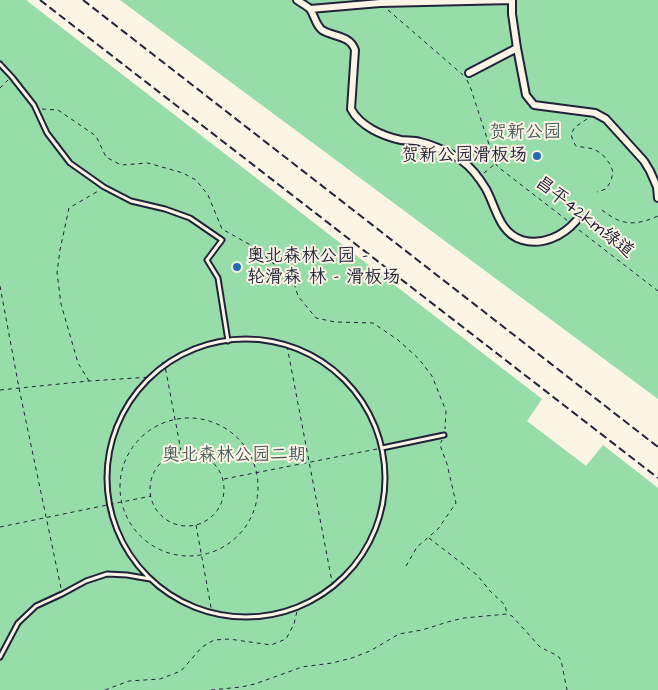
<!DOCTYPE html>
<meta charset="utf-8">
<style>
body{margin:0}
canvas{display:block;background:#fcf5e5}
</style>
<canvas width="658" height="690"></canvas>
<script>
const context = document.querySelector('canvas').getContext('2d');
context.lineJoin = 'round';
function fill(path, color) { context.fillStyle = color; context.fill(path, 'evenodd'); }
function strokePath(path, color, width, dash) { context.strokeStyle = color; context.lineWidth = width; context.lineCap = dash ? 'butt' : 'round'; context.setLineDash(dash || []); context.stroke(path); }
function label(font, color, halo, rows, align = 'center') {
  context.font = font + ' "Architects Daughter","LXGW WenKai TC",sans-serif'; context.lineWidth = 4; context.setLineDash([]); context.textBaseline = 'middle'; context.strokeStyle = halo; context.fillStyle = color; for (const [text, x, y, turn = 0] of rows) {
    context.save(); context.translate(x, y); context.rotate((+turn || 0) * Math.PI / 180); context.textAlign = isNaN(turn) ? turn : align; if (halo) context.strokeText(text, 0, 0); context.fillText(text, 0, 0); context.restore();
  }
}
const green = new Path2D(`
 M0,0H26L542,399L527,421L586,466L603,445L658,488V690H0Z
 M120,0H658V399Z`);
const path = new Path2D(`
 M388,10L463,75
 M467,80L471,89L495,163L498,167L568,221
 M0,88L8,80
 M42,109L58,110L96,136L106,157L121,165L148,163L183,173L196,180L208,195L222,229L254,247L293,280L298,296L316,318L335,322L373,323L398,340L419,359L432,376L446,411L445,429
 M587,119L575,127L571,134L573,141L576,146L594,149L602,154L610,164L613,172L611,181L606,189L597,192
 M484,173L500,160
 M602,210C622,226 635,226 658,216
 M579,230L658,291
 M0,286L19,388L61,588
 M287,346L333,587
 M162,362L165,366L181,451
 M89,381L78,363L61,304L57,273L60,250L69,208L100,190
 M0,390L89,381L151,377
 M120 487a69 69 0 1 1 138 0a69 69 0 1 1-138 0Z
 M150 489a37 37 0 1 1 74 0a37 37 0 1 1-74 0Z
 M224,479L377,449
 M196,525L212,613
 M0,527L151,496
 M429,538L477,575L490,591L505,605L507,614
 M406,566L417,547L438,529L456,503L447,464L440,445L442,440
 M105,690L129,681L160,679L181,671L202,647L214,640L229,639L271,645L286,639L294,624L298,607
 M211,690L241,687L255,684L302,667L332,663L352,658L370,651L399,634L422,630L451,621L464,618L507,614L512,616L540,647L558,656L561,660L567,690`);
const lane = new Path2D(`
 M0,64L12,77L34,105L47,133L70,163L104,187L131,201L165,209L190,218L222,240L207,260L218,278L228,341
 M107 478a139 139 0 1 1 278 0a139 139 0 1 1-278 0Z
 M382,448L444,435
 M0,657L18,623L36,606L62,594L86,581L107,574L127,575L150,579`);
const street = new Path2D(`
 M297,0C301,3 307,6 310,9C315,16 315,24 322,30C333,37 350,35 355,50L351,109C360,126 382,136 401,140C407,141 414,140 420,142C433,145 451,153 461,160C471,167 480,179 486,189C496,207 499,233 522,240C542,246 563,236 576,221
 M512,0V14L517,48L526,95L534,105L595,113L606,119L644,161L650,171L657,187L658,198
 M310,9L380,3L512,0
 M469,73L517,48`);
const rail = new Path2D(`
 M40,0L658,478
 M83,0L658,447`);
const markers = [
 [537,156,5,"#1f6fb2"],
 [237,267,5,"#1f6fb2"]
];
const parkNames = [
 ["贺新公园",525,133],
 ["奥北森林公园二期",234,456]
];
const poiNames = [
 ["贺新公园滑板场",527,156],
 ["奥北森林公园 -",247,257,"left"],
 ["轮滑森 林 - 滑板场",247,278,"left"]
];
const streetNames = [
 ["昌平42km绿道",584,218,38]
];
fill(green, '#96ddaa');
strokePath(lane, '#22223b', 7);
strokePath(street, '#22223b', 10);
strokePath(path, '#22223b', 1, [4, 4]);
strokePath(lane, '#fcf5e5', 3);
strokePath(street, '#fcf5e5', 6);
strokePath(rail, '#22223b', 2, [8, 4]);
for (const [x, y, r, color] of markers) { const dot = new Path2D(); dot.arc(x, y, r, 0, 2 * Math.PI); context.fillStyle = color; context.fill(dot); strokePath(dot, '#fcf5e5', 2); }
label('18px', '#455a5c', '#fcf5e5', parkNames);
label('18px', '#22223b', '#fcf5e5', poiNames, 'right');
label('18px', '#22223b', '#fcf5e5', streetNames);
</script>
